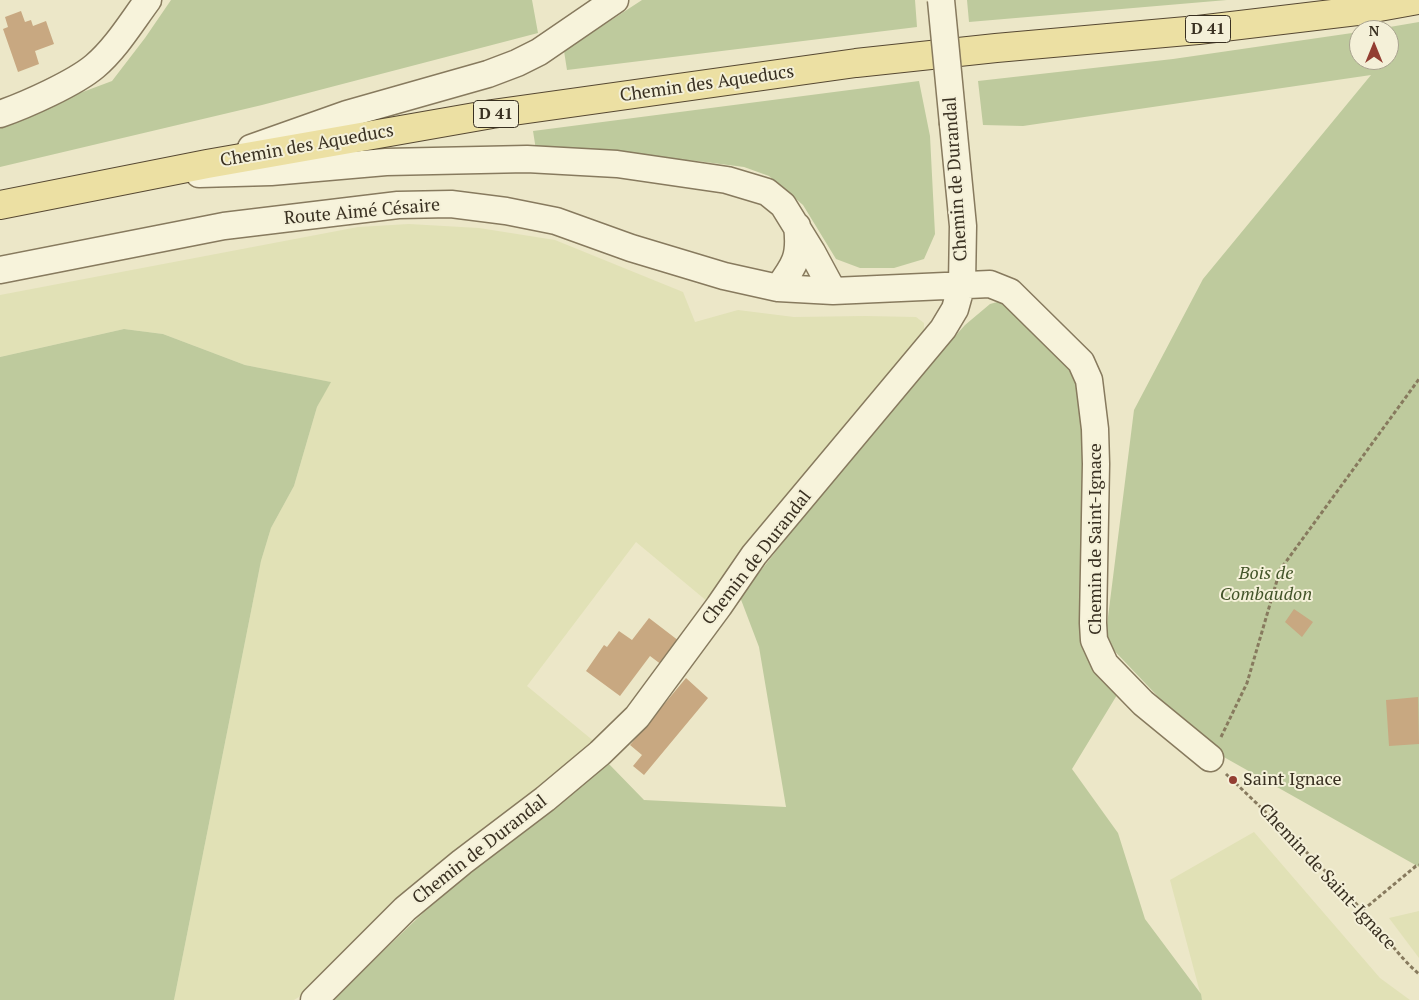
<!DOCTYPE html>
<meta charset="utf-8">
<style>
body{margin:0}
#map{position:relative;width:1419px;height:1000px;overflow:hidden;background:#ece7c8;font-family:"PT Serif",serif}
canvas{display:block}
.north{position:absolute;left:1349px;top:20px;width:50px;height:50px;box-sizing:border-box;background:#f4f0d8;border:1px solid #a9a38f;border-radius:50%;rotate:0deg;font-size:14px;font-weight:700;line-height:20px;text-align:center;color:#393021}
.north::after{content:'';display:block;margin:auto;width:18px;height:22px;background:#933e32;clip-path:polygon(50% 0,100% 100%,50% 72%,0 100%)}
</style>
<div id="map">
<canvas width="1419" height="1000"></canvas>
<div class="north">N</div>
</div>
<script>
const context = document.querySelector('canvas').getContext('2d');
context.lineJoin = 'round';
function fill(path, color) { context.fillStyle = color; context.fill(path, 'evenodd'); }
function strokePath(path, color, width, dash) { context.strokeStyle = color; context.lineWidth = width; context.lineCap = dash ? 'butt' : 'round'; context.setLineDash(dash || []); context.stroke(path); }
function label(font, color, halo, rows, align = 'center') {
  context.font = font + ' "PT Serif",serif'; context.lineWidth = 4; context.setLineDash([]); context.textBaseline = 'middle'; context.strokeStyle = halo; context.fillStyle = color; for (const [text, x, y, turn = 0] of rows) {
    context.save(); context.translate(x, y); context.rotate((+turn || 0) * Math.PI / 180); context.textAlign = isNaN(turn) ? turn : align; if (halo) context.strokeText(text, 0, 0); context.fillText(text, 0, 0); context.restore();
  }
}
const farmland = new Path2D(`
 M409,224L479,228L555,240L683,292L695,322L738,310L794,317L865,316L916,317L924,323V337L853,414L772,515L708,602L636,542L527,686L596,743L313,988L294,1000H174L261,561L271,528L294,486L317,407L330,382L245,365L163,334L124,329L0,357V295L358,227Z
 M1254,832L1380,978L1410,1000H1202L1170,880Z
 M1419,911V958L1389,918Z`);
const green = new Path2D(`
 M171,0H532L538,33L262,105L0,167V123L112,81L145,38Z
 M642,0H915L917,27L567,70L564,51Z
 M967,0H1227L969,22Z
 M1419,22V867L1206,747L1105,641L1134,410L1203,279L1371,75L1023,126L983,125L978,81L1173,59L1359,32V60H1389V30H1372Z
 M919,81L930,136L935,234L924,259L894,268H860L836,259L803,205L769,176L744,167L697,161L536,150L533,131Z
 M1001,301L1080,378L1097,671L1106,684L1117,695L1072,769L1118,833L1145,919L1201,994L1202,1000H332L423,913L460,881L608,763L644,800L786,807L759,647L740,597L869,433L965,325L990,304Z
 M124,329L163,334L245,365L331,382L317,407L294,486L271,528L261,561L174,1000H0V357Z`);
const building = new Path2D(`
 M21,11L25,22L31,20L33,26L46,21L54,44L35,51L39,64L18,72L3,29L8,27L5,17Z
 M1294,609L1313,622L1302,637L1285,622Z
 M649,618L679,641L662,665L650,656L620,696L586,671L604,645L607,647L619,631L632,640Z
 M686,678L708,698L644,775L633,766L642,755L630,745Z
 M1418,697L1419,744L1389,746L1386,700Z`);
const path = new Path2D(`
 M1221,737L1247,683L1280,570L1419,379
 M1226,774C1272,818 1318,862 1361,909C1381,930 1397,955 1419,974
 M1363,910L1416,866L1419,865`);
const street = new Path2D(`
 M0,114C26,105 75,83 95,66C116,48 131,23 148,0
 M251,148L347,114L488,74L517,63L539,52L615,0
 M199,174L271,172L386,162L527,159L617,164L727,180L767,192L783,205L812,252L833,291
 M0,270L224,226L398,205L451,204L506,211L556,221L631,248L724,276L778,288L833,291L990,284L1010,292L1081,362L1089,380L1095,429L1096,464L1093,623L1094,640L1105,664L1143,703L1210,758
 M778,288C795,265 801,256 797,226
 M314,1000L405,909L462,862L545,799L600,753L637,717L719,606L754,555L943,329L955,309L962,284L963,226L953,124`);
const primary = new Path2D(`
 M0,205L207,164L492,114L856,63L996,48L1198,30L1357,11L1418,0`);
const streetBridge = new Path2D(`
 M941,0L953,124`);
const markers = [
 [1233,780,5,"#933e32"]
];
const shields = [
 [1208,29,45],
 [496,114,45]
];
const shieldNames = [
 ["D 41",1208,29],
 ["D 41",496,114]
];
const streetNames = [
 ["Chemin des Aqueducs",707,84,-8],
 ["Chemin des Aqueducs",307,146,-10],
 ["Chemin de Durandal",956,179,-94],
 ["Route Aimé Césaire",362,212,-5],
 ["Chemin de Saint-Ignace",1096,539,-90],
 ["Chemin de Durandal",757,558,-52],
 ["Chemin de Durandal",480,850,-38],
 ["Chemin de Saint-Ignace",1327,877,47]
];
const parkNames = [
 ["Bois de",1266,574],
 ["Combaudon",1266,595]
];
const poiNames = [
 ["Saint Ignace",1243,780]
];
fill(farmland, '#e1e1b6');
fill(green, '#beca9d');
fill(building, '#c8a881');
strokePath(street, '#877a5e', 29);
strokePath(primary, '#564832', 30);
strokePath(path, '#877a5e', 3, [4, 2.5]);
strokePath(street, '#f7f3db', 26);
strokePath(primary, '#ece0a3', 28);
strokePath(streetBridge, '#877a5e', 29, []);
strokePath(streetBridge, '#f7f3db', 26);
for (const [x, y, r, color] of markers) { const dot = new Path2D(); dot.arc(x, y, r, 0, 2 * Math.PI); context.fillStyle = color; context.fill(dot); strokePath(dot, '#f4f0d8', 2); }
for (const [x, y, w] of shields) { const box = new Path2D(); box.roundRect(x - w / 2, y - 13.5, w, 27, 4); context.fillStyle = '#f4f0d8'; context.fill(box); strokePath(box, '#393021', 1); }
label('bold 16px', '#393021', null, shieldNames);
label('18px', '#393021', '#f4f0d8', streetNames);
label('italic 18px', '#435429', '#f4f0d8', parkNames);
label('18px', '#393021', '#f4f0d8', poiNames, 'left');
</script>
